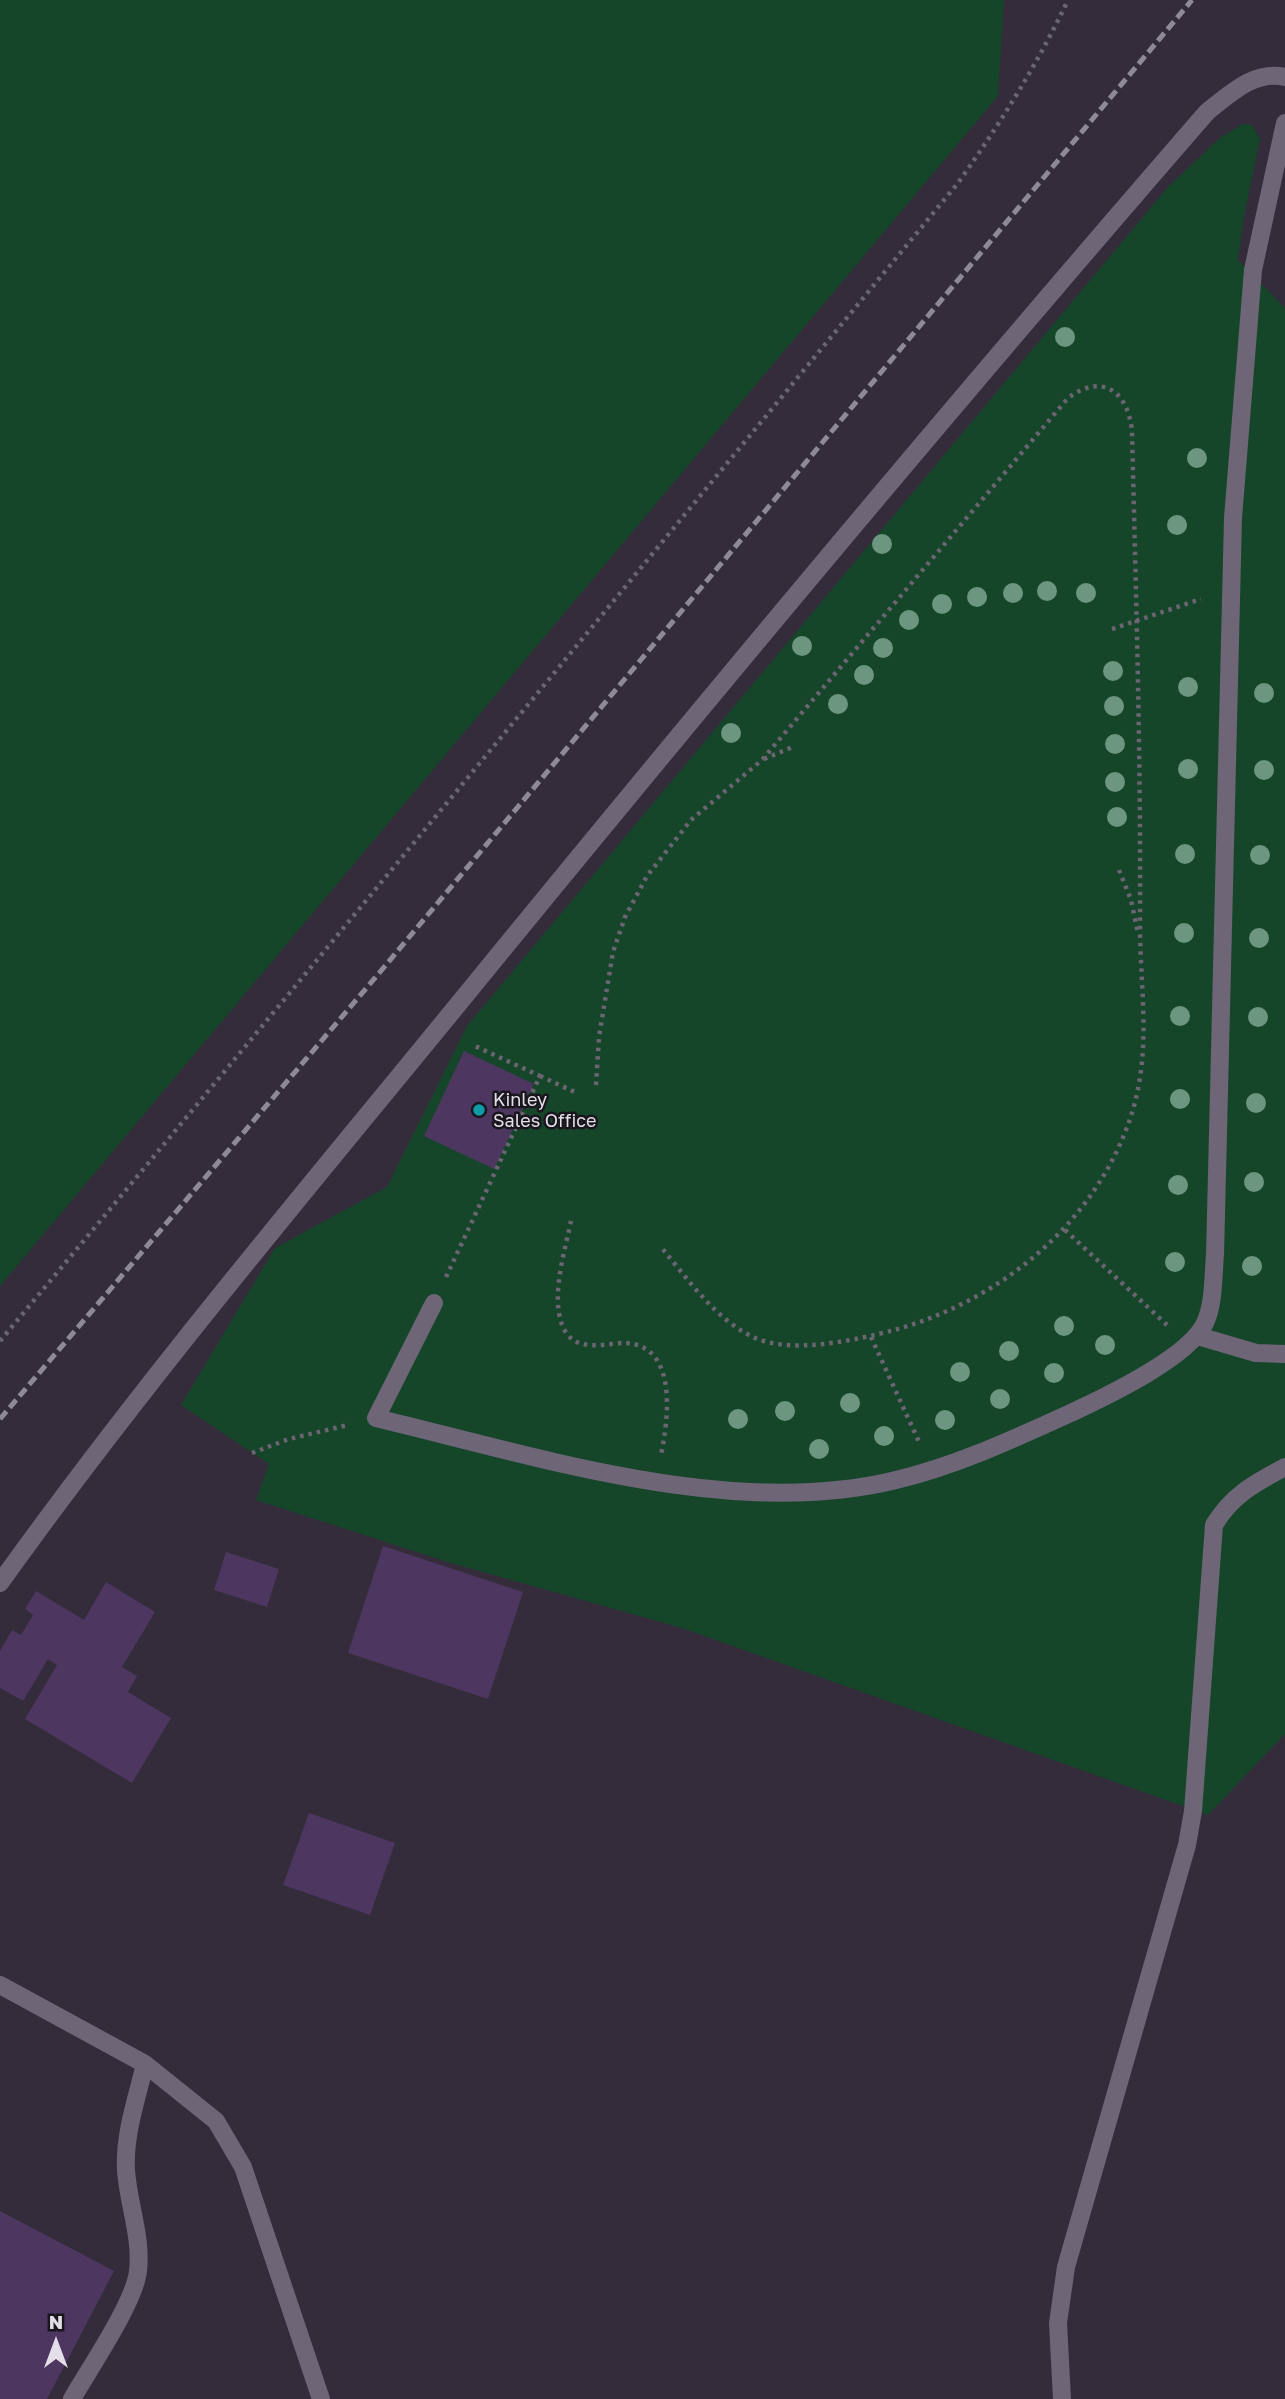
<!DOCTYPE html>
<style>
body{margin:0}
#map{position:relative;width:1285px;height:2399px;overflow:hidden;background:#342c3b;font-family:"Golos Text",sans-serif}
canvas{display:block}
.north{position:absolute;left:21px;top:2308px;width:70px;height:70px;-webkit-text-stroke:5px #1a161d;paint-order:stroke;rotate:0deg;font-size:19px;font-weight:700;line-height:28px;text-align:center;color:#e3dee8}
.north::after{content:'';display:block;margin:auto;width:24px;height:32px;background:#e3dee8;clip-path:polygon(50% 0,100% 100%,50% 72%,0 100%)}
</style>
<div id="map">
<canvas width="1285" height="2399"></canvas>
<div class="north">N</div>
</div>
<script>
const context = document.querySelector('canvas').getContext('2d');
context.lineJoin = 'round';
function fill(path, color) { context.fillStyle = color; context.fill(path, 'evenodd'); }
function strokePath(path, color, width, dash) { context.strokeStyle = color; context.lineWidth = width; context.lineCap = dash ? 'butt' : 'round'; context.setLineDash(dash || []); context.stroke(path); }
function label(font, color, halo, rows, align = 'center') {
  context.font = font + ' "Golos Text",sans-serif'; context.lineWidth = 5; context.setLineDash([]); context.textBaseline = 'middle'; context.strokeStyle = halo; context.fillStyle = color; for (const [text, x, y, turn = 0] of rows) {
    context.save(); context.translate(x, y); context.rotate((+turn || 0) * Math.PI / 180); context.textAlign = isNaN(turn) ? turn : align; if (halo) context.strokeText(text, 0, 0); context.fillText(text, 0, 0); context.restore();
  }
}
const green = new Path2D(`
 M0,0H1004L998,96L0,1286Z
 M1243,124L1252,125L1260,139L1244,216L1238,260L1285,308V1734L1208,1815L682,1628L451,1563L256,1500L269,1464L181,1405L275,1248L387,1187L467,1026L1168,187L1221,137Z`);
const building = new Path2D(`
 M464,1051L534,1084L494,1169L424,1136Z
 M383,1546L523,1592L488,1699L348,1653Z
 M226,1552L279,1569L267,1607L214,1590Z
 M106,1582L155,1612L122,1667L137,1676L128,1692L171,1718L132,1783L25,1719L57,1665L48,1659L23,1701L0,1688V1651L12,1630L21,1635L33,1615L25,1609L36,1591L84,1620Z
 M309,1813L395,1843L370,1915L283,1885Z
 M0,2211L114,2271L47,2399H0Z`);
const path = new Path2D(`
 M1112,629L1201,599
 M764,759L795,746
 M1119,870L1131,900L1138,933
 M540,1076L577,1093
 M596,1085L599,1037L613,952L625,917L647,876L691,820L762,760L1068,398C1103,372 1128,392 1132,431C1136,595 1141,760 1140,924C1140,997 1154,1058 1126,1130C1087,1230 996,1302 894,1330C856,1340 790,1355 753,1337C715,1319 687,1278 661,1247
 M571,1221C565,1251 550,1297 563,1327C575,1354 604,1343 625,1343C679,1345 668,1421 661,1455
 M1065,1230L1167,1325
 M446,1277L540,1076L475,1046
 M871,1337L920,1444
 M0,1341C321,957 639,570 958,183C1000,124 1037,65 1068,0
 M252,1453L289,1439L348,1425`);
const service = new Path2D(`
 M434,1303L376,1418C535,1456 729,1519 892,1481C956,1466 1016,1438 1075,1411C1109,1395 1189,1357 1205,1323C1214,1304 1213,1277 1215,1255L1233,518L1253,270L1285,123
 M1198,1336L1256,1353L1285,1354
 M0,1583C141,1386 298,1200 451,1013C699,709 950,408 1207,112C1230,94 1254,70 1285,77
 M0,1985L145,2064L216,2121L243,2167L321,2399
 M72,2399C89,2369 135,2302 138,2271C142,2237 128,2203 126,2170C124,2134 137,2098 145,2064
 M1062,2399L1058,2323L1066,2267L1187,1845L1193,1811L1214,1525C1232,1495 1255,1483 1285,1467`);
const rail = new Path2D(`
 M0,1419L380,972L1192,0`);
const trees = [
 [1065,337],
 [1197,458],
 [1177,525],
 [882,544],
 [1047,591],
 [1013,593],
 [1086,593],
 [977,597],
 [942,604],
 [909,620],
 [802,646],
 [883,648],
 [1113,671],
 [864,675],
 [1188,687],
 [1264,693],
 [838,704],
 [1114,706],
 [731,733],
 [1115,744],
 [1188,769],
 [1264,770],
 [1115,782],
 [1117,817],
 [1185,854],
 [1260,855],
 [1184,933],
 [1259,938],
 [1180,1016],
 [1258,1017],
 [1180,1099],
 [1256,1103],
 [1254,1182],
 [1178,1185],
 [1175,1262],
 [1252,1266],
 [1064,1326],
 [1105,1345],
 [1009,1351],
 [960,1372],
 [1054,1373],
 [1000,1399],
 [850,1403],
 [785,1411],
 [738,1419],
 [945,1420],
 [884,1436],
 [819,1449]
];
const markers = [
 [479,1110,7,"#0f9aa8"]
];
const poiNames = [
 ["Kinley",493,1100],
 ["Sales Office",493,1121]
];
fill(green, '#15462a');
fill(building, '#4d3660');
strokePath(path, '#6b6471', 4.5, [3.5, 5]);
strokePath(service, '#6e6577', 18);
strokePath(rail, '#8f8995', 5, [10, 5]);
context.fillStyle = '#6d9680';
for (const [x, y] of trees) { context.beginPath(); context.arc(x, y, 10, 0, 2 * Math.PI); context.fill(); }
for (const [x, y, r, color] of markers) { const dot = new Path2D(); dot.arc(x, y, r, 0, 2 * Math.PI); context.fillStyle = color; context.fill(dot); strokePath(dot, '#1a161d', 2.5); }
label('18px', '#e3dee8', '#1a161d', poiNames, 'left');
</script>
